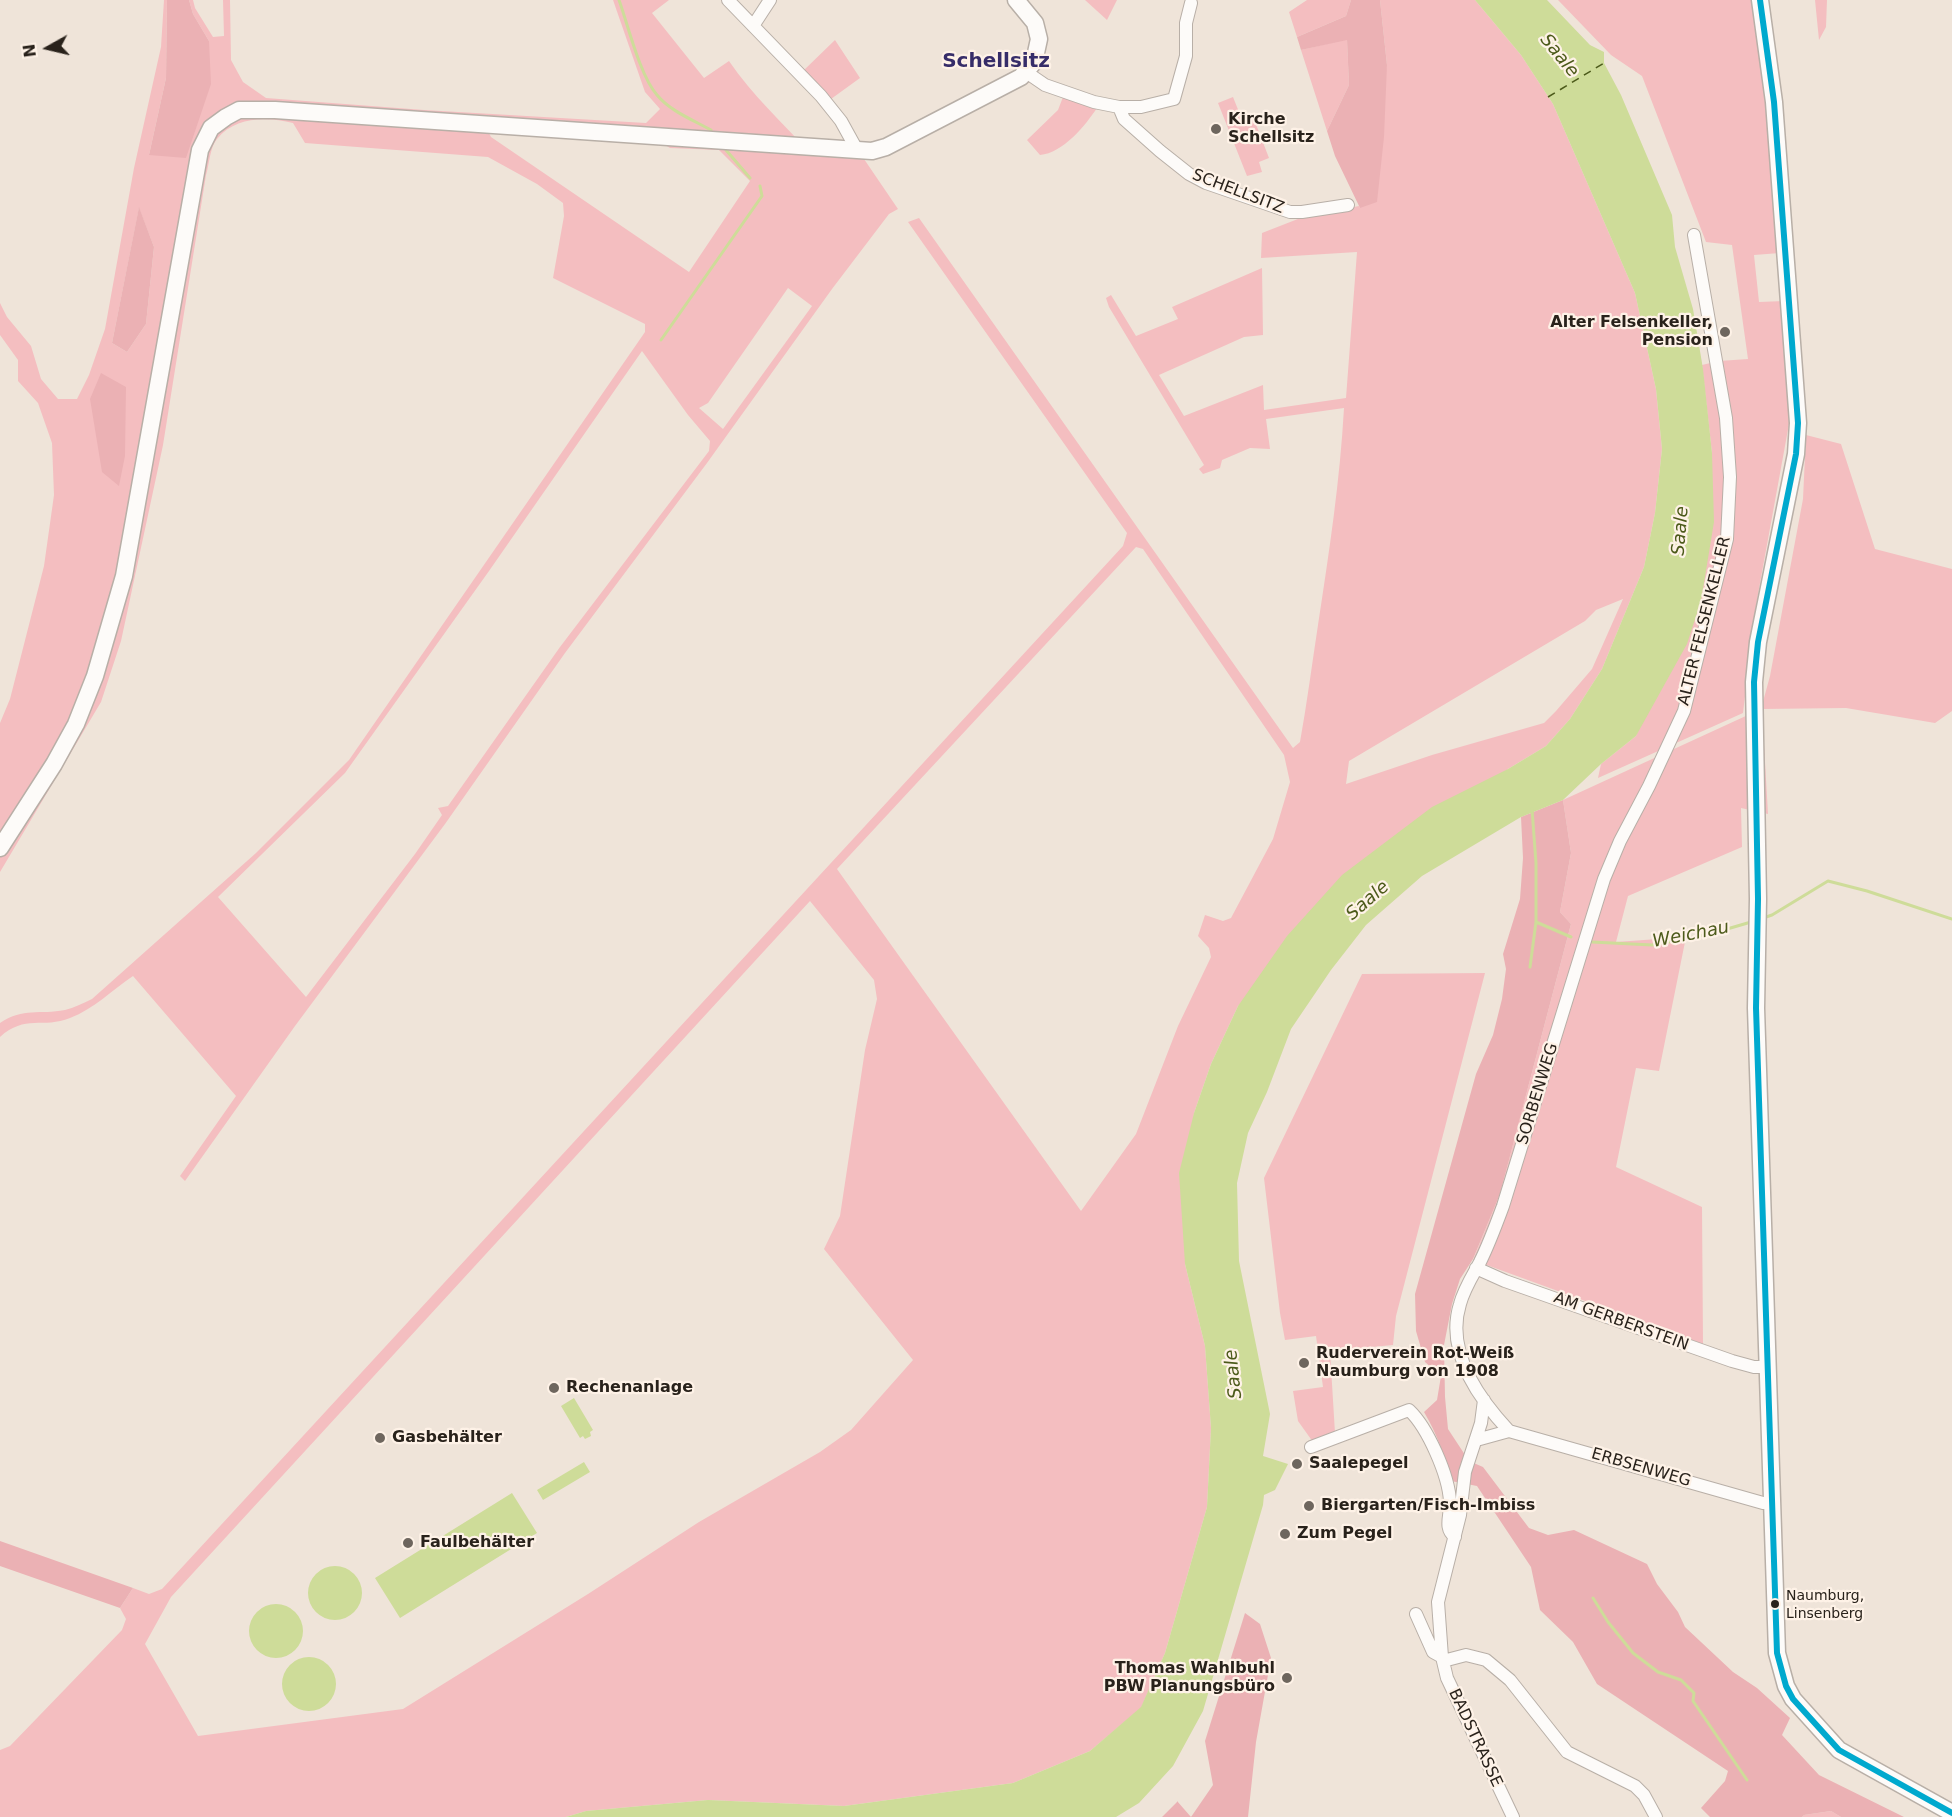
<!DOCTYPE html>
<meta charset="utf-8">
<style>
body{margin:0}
#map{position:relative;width:1952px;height:1817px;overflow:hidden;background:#efe4d9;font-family:"DejaVu Sans",sans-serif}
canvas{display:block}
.north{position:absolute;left:18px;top:18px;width:60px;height:60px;-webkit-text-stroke:4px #fef2e7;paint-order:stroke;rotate:262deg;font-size:16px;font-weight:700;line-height:24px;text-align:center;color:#29221b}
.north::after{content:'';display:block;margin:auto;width:21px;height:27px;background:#29221b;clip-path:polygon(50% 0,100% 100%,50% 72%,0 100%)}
</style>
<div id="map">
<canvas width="1952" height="1817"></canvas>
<div class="north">N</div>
</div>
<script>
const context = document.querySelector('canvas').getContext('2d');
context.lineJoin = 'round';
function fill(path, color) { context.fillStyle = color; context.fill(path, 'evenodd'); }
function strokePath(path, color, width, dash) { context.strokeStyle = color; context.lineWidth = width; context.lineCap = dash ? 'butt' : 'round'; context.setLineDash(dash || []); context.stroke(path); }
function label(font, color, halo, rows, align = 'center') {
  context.font = font + ' "DejaVu Sans",sans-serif'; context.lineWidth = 4.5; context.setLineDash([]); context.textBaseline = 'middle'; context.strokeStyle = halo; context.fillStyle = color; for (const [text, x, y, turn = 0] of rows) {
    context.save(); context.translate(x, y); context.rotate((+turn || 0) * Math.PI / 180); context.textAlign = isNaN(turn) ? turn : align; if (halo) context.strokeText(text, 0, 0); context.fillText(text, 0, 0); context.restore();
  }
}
const green = new Path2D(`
 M164,0H167L166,78L149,155L209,41L193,14L189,0H193L195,8L213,37L224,36L223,0H230L231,60L243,82L266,98L424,110L646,123L660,109L645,92L613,0H669L652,13L704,78L729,61C752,95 783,123 810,153L864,159L898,209L889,214L832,289L707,463L565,653L445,824L295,1026L185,1181L180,1176L236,1096L133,976C112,990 94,1009 70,1018C43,1029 25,1014 0,1037V1023C24,1007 39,1015 65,1010C74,1008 83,1003 92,999L256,853L349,760L645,332V324L553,278L564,216L563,203L537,184L488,157L305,143L293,123C267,117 236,116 217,139C210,147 209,165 206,175L163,445L121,641L101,702L0,872V723L10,699L44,566L54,495L52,443L38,403L18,381V360L0,335V303L7,317L31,346L41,379L58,399H77L89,375L105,329L134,168L161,47ZM488,131L662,143L670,148L719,150L750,181L689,272L491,137ZM139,208L154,247L146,324L127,352L112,343ZM788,288L812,306L723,429L699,408L708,403ZM642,351L688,415L710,441L709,451L560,647L448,806L438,808L442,815L415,854L306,997L218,897L345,773L489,571Z
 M1085,0H1117L1107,20Z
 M1307,0H1351L1346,16L1297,37L1289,12Z
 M1380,0H1475L1521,55L1553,104L1635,293L1656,389L1662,449L1655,513L1644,567L1602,669L1570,719L1546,746L1508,769L1238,1006L1211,1064L1194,1113L1185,1264L1205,1346L1211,1428L1207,1507L1165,1653L1141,1708L1090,1751L1013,1783L844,1806L708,1800L586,1811L566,1817H0V1750L10,1746L122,1630L126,1619L120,1608L133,1588L149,1594L162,1589L1123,546L1127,533L908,222L919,218L1293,748L1300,742C1307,703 1312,664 1318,625C1329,553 1340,481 1344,408L1266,419L1270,449L1250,448L1222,460L1220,468L1203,474L1199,469L1204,465L1109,307L1106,298L1111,295L1136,336L1178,319L1172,307L1262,268L1263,335L1244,337L1159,375L1184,416L1263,385L1264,410L1346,398L1357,252L1261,258L1262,233L1303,217L1359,206L1360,208L1387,65ZM1136,547L1143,549L1284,755L1290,782L1273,839L1231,918L1223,921L1205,915L1198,936L1209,948L1211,957L1178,1026L1136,1134L1081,1211L837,869ZM1623,599L1592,669L1556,711L1544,723L1432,755L1346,784L1349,761L1585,621L1596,610ZM810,901L874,980L877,999L865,1050L840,1216L824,1249L913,1360L851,1430L820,1452L699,1522L588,1594L403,1709L198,1736L145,1644L171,1597Z
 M1558,0H1753L1769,123L1780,253L1754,255L1759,302L1784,301L1789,424L1756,605L1743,713L1598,778L1601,764L1636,736L1712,453L1702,365L1719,361L1748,359L1732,245L1706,242L1642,76L1611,55Z
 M1815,0H1827L1826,27L1819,40Z
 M1347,39L1349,85L1327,131L1301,50Z
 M835,40L860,78L831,99L803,71Z
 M1063,97L1097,108C1085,126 1063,153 1040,155L1027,140L1058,110Z
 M1233,97L1241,117L1252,114L1269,158L1259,162L1262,172L1247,176L1218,103Z
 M1806,435L1841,444L1875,549L1952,569V711L1935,723L1846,708L1762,709L1768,814L1741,808L1742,847L1628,896L1616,942L1686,937L1659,1071L1636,1068L1616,1167L1702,1207L1703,1344L1473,1260L1500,1194L1571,924L1560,912L1571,853L1563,800L1761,709L1770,676L1803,499Z
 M1485,973L1396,1316L1393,1345L1330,1351L1335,1433L1313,1442L1298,1421L1293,1391L1323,1387L1316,1336L1285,1340L1280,1313L1264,1178L1362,974Z
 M1831,1811L1841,1817H1802L1804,1815Z`);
const forest = new Path2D(`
 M167,0H189L193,14L209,41L211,84L186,158L149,155L166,78Z
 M1351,0H1380L1387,65L1384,137L1377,202L1360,208L1335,156L1327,131L1349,85L1347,40L1301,50L1297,37L1346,16Z
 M139,207L154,247L146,324L127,352L112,343Z
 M101,373L126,387L125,456L119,486L102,472L90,399Z
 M1563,800L1571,853L1560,912L1571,924L1500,1194L1473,1259L1460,1279L1452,1304L1444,1345L1445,1397L1448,1429L1469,1461L1483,1467L1529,1528L1548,1535L1574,1530L1647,1564L1657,1584L1678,1612L1685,1627L1733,1672L1757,1688L1790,1718L1782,1735L1819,1775L1904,1817H1841L1831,1811L1804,1815L1802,1817H1710L1701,1808L1725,1781L1728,1771L1597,1684L1573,1642L1540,1610L1531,1567L1477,1486L1451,1481C1445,1456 1437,1434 1424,1412L1437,1400L1441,1376L1425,1362L1416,1331L1415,1294L1476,1074L1493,1035L1502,999L1506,969L1503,954L1520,899L1523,858L1521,817Z
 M0,1541L133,1588L120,1608L0,1566Z
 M1245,1613L1260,1624L1271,1658L1256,1742L1248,1817H1191L1213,1785L1205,1741Z
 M1177,1801L1191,1817H1162L1177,1802Z`);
const water = new Path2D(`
 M1475,0H1547L1590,45L1604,52V63L1621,95L1672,215L1675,247L1693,309L1703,369L1712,453L1714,522L1701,601L1687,644L1636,736L1601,764L1563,800L1521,817L1422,876L1366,925L1331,970L1291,1029L1267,1092L1248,1133L1237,1183L1239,1261L1270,1414L1263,1456L1288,1464L1275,1490L1264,1495L1263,1505L1203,1711L1173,1766L1139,1803L1116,1817H566L586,1811L708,1800L844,1806L1013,1783L1090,1751L1141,1707L1165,1653L1207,1507L1211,1428L1205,1346L1185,1264L1179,1173L1194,1113L1211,1064L1238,1006L1287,936L1342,875L1432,807L1508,769L1546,746L1570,719L1602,669L1644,567L1655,513L1662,449L1656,389L1635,293L1553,104L1521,55Z
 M574,1398L593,1430L590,1432L591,1436L585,1439L583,1436L580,1438L561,1406Z
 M584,1462L590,1472L543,1500L537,1490Z
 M512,1493L537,1533L400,1618L375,1578Z
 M308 1593a27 27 0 1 1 54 0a27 27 0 1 1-54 0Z
 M249 1631a27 27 0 1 1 54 0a27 27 0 1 1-54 0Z
 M282 1684a27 27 0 1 1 54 0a27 27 0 1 1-54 0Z`);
const stream = new Path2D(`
 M619,0C628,25 640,76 657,95C670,111 693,120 711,130
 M726,150L750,178
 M661,340L762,196L760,186
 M1763,918L1772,915L1828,881L1867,891L1952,919
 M1536,922L1571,937
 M1592,942L1652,945L1710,934L1751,922
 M1530,967L1536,922V863L1532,809
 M1593,1598L1608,1622L1633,1653L1658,1672L1681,1680L1694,1693L1693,1701L1747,1780`);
const ferry = new Path2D(`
 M1548,97L1604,63`);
const street = new Path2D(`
 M728,0L821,96L841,121L857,150
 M753,26L770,0
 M1026,72L1045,85L1094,102L1119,107L1124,119L1160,151L1189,174L1206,183L1290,212H1302L1348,205
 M1119,107H1141L1174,99L1186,56V23L1191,3
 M1476,1268L1505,1281L1732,1361L1754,1367H1768
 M1484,1400L1481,1423L1465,1472L1460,1515L1438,1602L1442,1657L1447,1678L1513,1817
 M1509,1431C1478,1398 1445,1352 1460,1304C1464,1289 1473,1275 1480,1262C1489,1244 1496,1225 1503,1206L1604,879L1620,841L1649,786L1684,711L1727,539L1730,477L1726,418L1694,235
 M1477,1438L1480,1439L1509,1431L1763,1503H1773
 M1311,1447L1409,1410C1428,1428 1449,1476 1450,1502C1451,1515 1443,1528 1455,1537
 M1416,1614L1433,1652L1442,1657
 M1443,1661L1466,1655L1486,1660L1510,1680L1567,1752L1635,1786L1644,1795L1656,1817`);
const secondary = new Path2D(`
 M1760,0L1774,102L1798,423L1796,454L1758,642L1754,682L1758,899L1756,1008L1777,1653L1786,1686L1793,1699L1839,1750L1952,1813
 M0,848L54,764L76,724L95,676L124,576L200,150L211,128L226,117L239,110H275L872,151L886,147L1021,77L1034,62L1039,39L1035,23L1016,0`);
const bus1 = new Path2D(`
 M1760,0L1774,102L1798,423L1796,454L1758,642L1754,682L1758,899L1756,1008L1777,1653L1786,1686L1793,1699L1839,1750L1952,1813`);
const markers = [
 [1216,129,6,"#6e665e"],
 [1725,332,6,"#6e665e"],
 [1304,1363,6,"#6e665e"],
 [554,1388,6,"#6e665e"],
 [380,1438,6,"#6e665e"],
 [1297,1464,6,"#6e665e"],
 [1309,1506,6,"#6e665e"],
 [1285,1534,6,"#6e665e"],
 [408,1543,6,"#6e665e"],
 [1775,1604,5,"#29221b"],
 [1287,1678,6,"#6e665e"]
];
const busNames = [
 ["Naumburg,",1786,1596],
 ["Linsenberg",1786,1614]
];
const poiNames = [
 ["Kirche",1228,120],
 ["Schellsitz",1228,138],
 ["Alter Felsenkeller,",1713,323,"right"],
 ["Pension",1713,341,"right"],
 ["Ruderverein Rot-Weiß",1316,1354],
 ["Naumburg von 1908",1316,1372],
 ["Rechenanlage",566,1388],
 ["Gasbehälter",392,1438],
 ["Saalepegel",1309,1464],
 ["Biergarten/Fisch-Imbiss",1321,1506],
 ["Zum Pegel",1297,1534],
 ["Faulbehälter",420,1543],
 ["Thomas Wahlbuhl",1275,1669,"right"],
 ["PBW Planungsbüro",1275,1687,"right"]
];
const streetNames = [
 ["SCHELLSITZ",1238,192,21],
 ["ALTER FELSENKELLER",1705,621,-76],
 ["SORBENWEG",1538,1094,-73],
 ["AM GERBERSTEIN",1621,1322,20],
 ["ERBSENWEG",1641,1468,16],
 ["BADSTRASSE",1475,1738,65]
];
const waterNames = [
 ["Saale",1559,56,51],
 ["Saale",1681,531,-85],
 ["Saale",1368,901,-41],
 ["Weichau",1691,935,-11],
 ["Saale",1234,1374,-96]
];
const quarterNames = [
 ["Schellsitz",996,62]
];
fill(green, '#f4bec0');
fill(forest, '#ebb1b4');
fill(water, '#cedc99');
strokePath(stream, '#cedc99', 3);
strokePath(ferry, '#4c5a1a', 1.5, [8, 6]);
strokePath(street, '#b8afa7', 14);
strokePath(secondary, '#b8afa7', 19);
strokePath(street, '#fdfbf9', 12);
strokePath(secondary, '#fdfbf9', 16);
strokePath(bus1, '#00a9ce', 6);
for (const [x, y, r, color] of markers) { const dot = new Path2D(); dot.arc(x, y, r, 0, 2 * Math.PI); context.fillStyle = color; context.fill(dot); strokePath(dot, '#fef2e7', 2); }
label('14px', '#29221b', '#fef2e7', busNames, 'left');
label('bold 16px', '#29221b', '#fef2e7', poiNames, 'left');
label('16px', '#29221b', '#fef2e7', streetNames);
label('italic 18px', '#4c5a1a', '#fef2e7', waterNames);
label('bold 20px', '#372d69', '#fef2e7', quarterNames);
</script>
